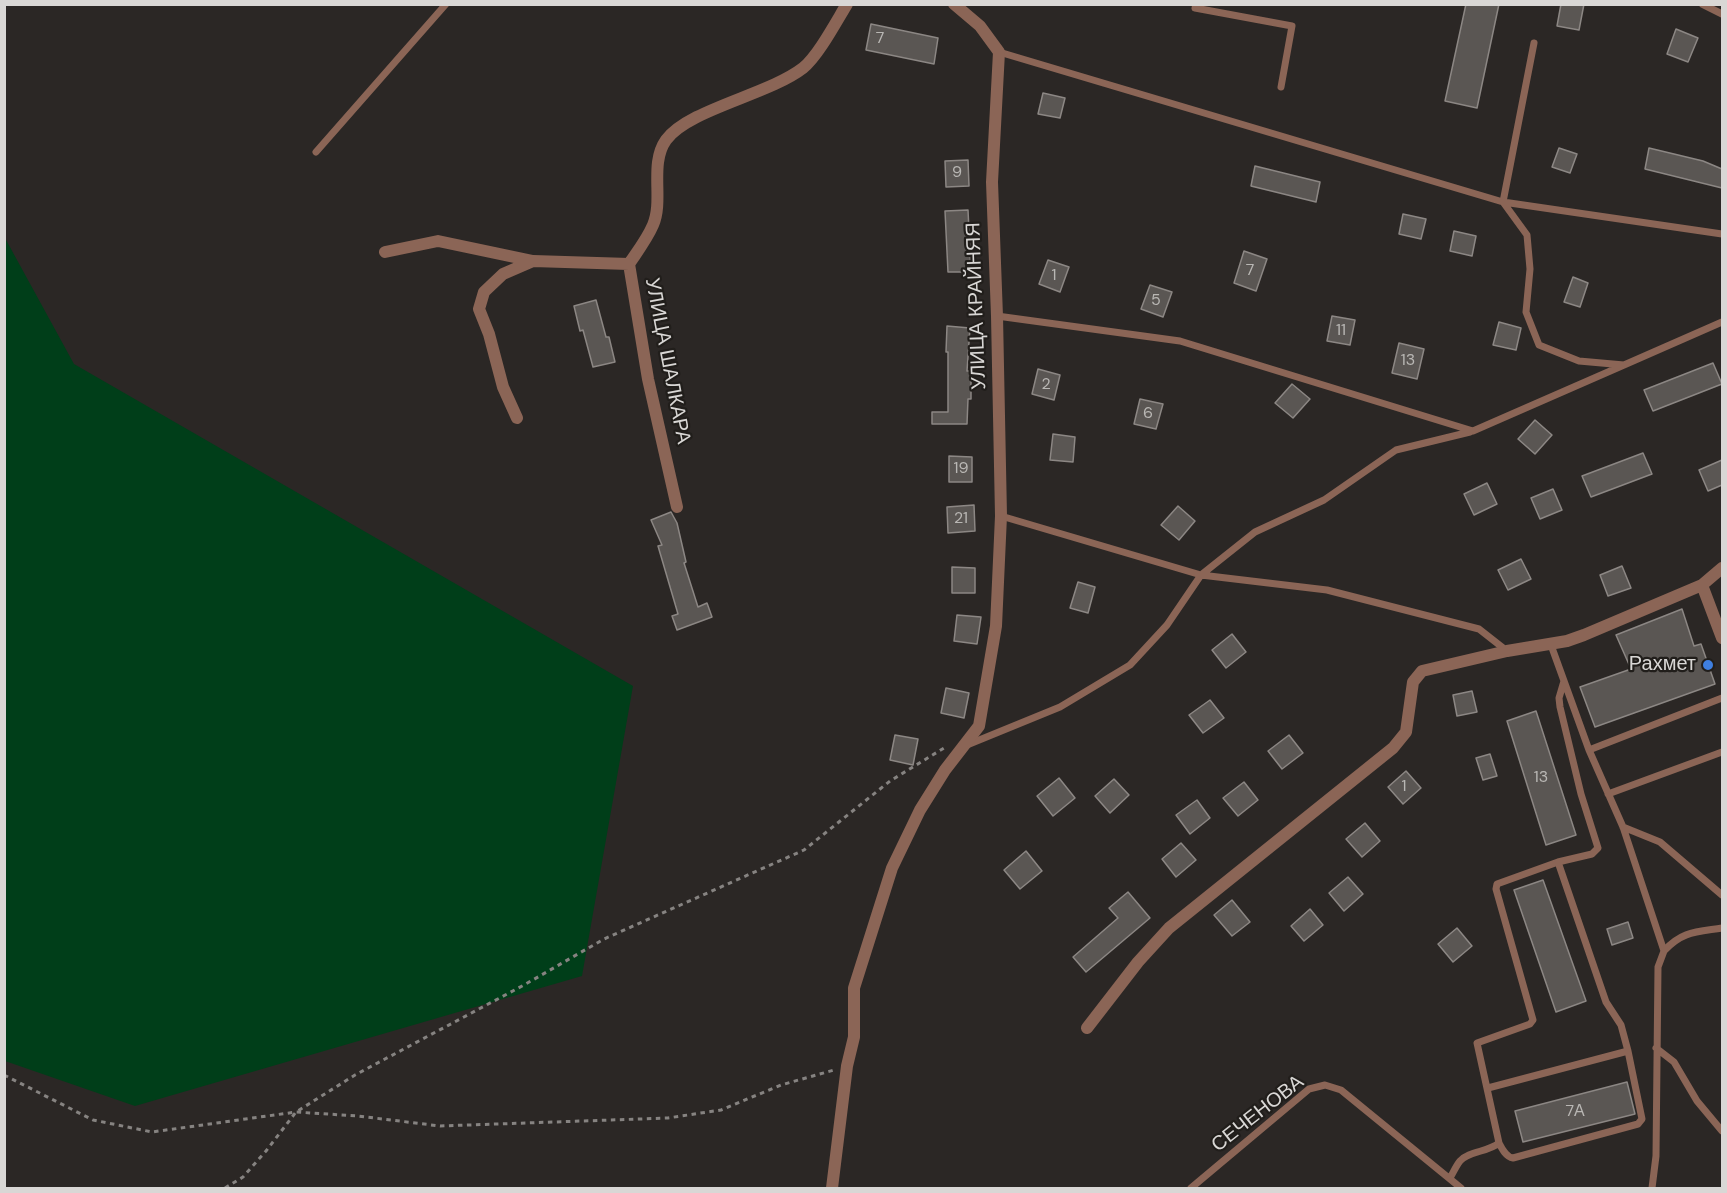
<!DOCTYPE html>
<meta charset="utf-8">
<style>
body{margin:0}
#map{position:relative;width:1727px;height:1193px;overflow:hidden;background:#2b2725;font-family:"DM Sans",sans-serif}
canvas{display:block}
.frame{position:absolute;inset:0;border:6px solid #d9d7d5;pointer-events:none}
</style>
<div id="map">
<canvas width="1727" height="1193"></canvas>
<div class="frame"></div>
</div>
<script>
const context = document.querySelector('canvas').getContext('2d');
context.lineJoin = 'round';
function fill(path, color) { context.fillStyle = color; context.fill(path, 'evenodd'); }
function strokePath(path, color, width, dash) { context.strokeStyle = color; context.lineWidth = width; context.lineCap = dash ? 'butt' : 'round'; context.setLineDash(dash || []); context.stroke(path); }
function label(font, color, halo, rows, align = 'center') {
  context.font = font + ' "DM Sans",sans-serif'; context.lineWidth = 4.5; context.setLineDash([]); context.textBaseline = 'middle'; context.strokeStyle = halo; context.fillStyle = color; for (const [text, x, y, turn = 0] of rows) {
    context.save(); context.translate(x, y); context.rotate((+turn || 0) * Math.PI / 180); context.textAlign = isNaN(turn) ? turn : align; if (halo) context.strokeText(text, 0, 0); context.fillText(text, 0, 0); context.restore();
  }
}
const green = new Path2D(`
 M5,238L74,364L633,686L582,976L135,1106L5,1061Z`);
const building = new Path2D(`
 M1466,4H1499L1477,108L1445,101Z
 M1561,4H1584L1579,30L1557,26Z
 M871,24L938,38L934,64L866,50Z
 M1676,29L1698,38L1688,62L1667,54Z
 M1043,93L1065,98L1060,118L1038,114Z
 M1559,148L1577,154L1570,173L1552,167Z
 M1649,148L1703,161L1722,169V188L1645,169Z
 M968,160L969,186L946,187L945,161Z
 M1255,166L1320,182L1316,202L1251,186Z
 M968,210L971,272H948L945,211Z
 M1403,214L1426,219L1421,239L1399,234Z
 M1454,231L1476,236L1472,256L1450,251Z
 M1244,251L1267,259L1256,291L1234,283Z
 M1048,260L1069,267L1060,292L1039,284Z
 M1573,277L1588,283L1580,307L1564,302Z
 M1150,285L1172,292L1163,317L1141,309Z
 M596,300L606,337H609L615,362L593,367L583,330L580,331L574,306Z
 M1332,316L1355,320L1350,345L1327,341Z
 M1499,322L1521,328L1516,350L1493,345Z
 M947,326L970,328L967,371H971V399H968L967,424H932V412H948V352H946Z
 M1399,343L1424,349L1417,379L1392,373Z
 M1713,363L1722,384L1653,411L1644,390Z
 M1038,369L1060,375L1054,400L1032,394Z
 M1292,384L1310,399L1293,418L1275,403Z
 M1140,399L1163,404L1156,429L1134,424Z
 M1535,420L1552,435L1535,454L1518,439Z
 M1053,434L1075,437L1073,462L1050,460Z
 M1643,453L1652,474L1591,497L1582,476Z
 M949,456L972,457V482H949Z
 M1722,460V485L1708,491L1699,470Z
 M1487,483L1497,504L1474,515L1464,494Z
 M1553,489L1562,510L1540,519L1531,498Z
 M974,505L975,531L948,533L947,507Z
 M1178,506L1195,521L1179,540L1161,525Z
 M671,512L677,523L686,562L684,563L698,607L707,603L712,617L677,630L672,616L678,614L658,546L662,545L651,520Z
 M1521,559L1531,579L1508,590L1498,570Z
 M1622,566L1631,588L1608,596L1600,575Z
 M952,567L975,568V593H952Z
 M1078,582L1095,587L1088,613L1070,608Z
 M1682,609L1694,646L1701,644L1715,684L1595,727L1580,687L1631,669L1616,635Z
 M957,615L981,617L977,644L954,641Z
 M1232,634L1246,652L1226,668L1212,650Z
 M946,688L969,693L964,718L941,713Z
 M1472,691L1477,712L1457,716L1453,695Z
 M1210,700L1224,718L1203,733L1189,715Z
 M1536,711L1576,835L1546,845L1507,721Z
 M895,735L918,739L913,765L890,760Z
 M1289,735L1303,753L1282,769L1268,751Z
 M1490,754L1497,776L1483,780L1476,758Z
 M1406,771L1421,788L1403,804L1388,787Z
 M1059,778L1075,798L1053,816L1037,796Z
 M1114,779L1129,795L1110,813L1095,796Z
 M1244,782L1258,800L1238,816L1223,798Z
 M1197,800L1210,818L1190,834L1176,815Z
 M1365,823L1380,841L1362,857L1346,839Z
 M1181,843L1196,860L1176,877L1162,859Z
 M1026,851L1042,871L1020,889L1004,870Z
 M1348,877L1363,894L1344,911L1329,893Z
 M1543,880L1586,1001L1556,1012L1514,890Z
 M1128,892L1150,918L1086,972L1073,957L1118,918L1109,908Z
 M1232,900L1250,922L1232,936L1214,915Z
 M1310,909L1323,925L1304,941L1291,926Z
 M1628,922L1633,938L1612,945L1607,929Z
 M1457,928L1472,946L1453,962L1438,944Z
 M1627,1082L1635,1114L1523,1142L1515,1111Z`);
const path = new Path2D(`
 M4,1075L93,1120L152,1132L296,1112L358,1116L440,1126L668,1118L721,1110L781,1085L834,1070
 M225,1188L243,1177L266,1151L296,1112L355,1075L524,985L604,939L804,850L890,781L944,748`);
const service = new Path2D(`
 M1196,4L1195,8L1292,26L1281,87
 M1702,4L1722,14
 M999,52L1503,202L1534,43
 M316,152L446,4
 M1503,202L1527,235L1530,269L1526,312L1539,345L1579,361L1624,365L1722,322
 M1503,202L1722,234
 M997,316L1180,341L1473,431L1624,365
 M1001,516L1201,575L1327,590L1479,629L1507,651
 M1551,645L1589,750L1623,827L1664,951L1658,967L1656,1156L1652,1188
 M967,745L1060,707L1130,665L1167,625L1201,575L1255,532L1324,500L1396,450L1470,432
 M1589,750L1722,698
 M1608,794L1722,752
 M1623,827L1660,842L1722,895
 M1664,951C1682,931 1697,932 1722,928
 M1656,1048L1674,1062L1697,1101L1722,1131
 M1488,1088L1628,1051
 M1499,1143C1502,1149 1506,1157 1513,1158L1638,1124L1642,1119L1628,1051L1621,1025L1606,1002L1558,862L1592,854L1598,848L1581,794L1560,707L1559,698L1564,681
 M1450,1178C1453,1173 1456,1166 1460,1161C1469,1151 1488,1152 1499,1143L1477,1043L1530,1024L1533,1020L1496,889L1497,884L1558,862
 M1191,1188L1309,1089L1325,1085L1341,1090L1461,1188`);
const minor = new Path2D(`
 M385,252L438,241L533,261L629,264
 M517,418L503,387L489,334L479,309L484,292L503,274L533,261
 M677,507L648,379L629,264C637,252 647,239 653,225C664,200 649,164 666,140C689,109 768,95 803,68C818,56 836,22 847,4
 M1702,585L1722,638
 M1087,1028L1138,962L1169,928L1393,748L1406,732L1413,682L1422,671L1507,651L1567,641L1584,635L1702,585L1722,568
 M832,1188L847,1066L854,1037V988L892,868L920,810L945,770L979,726L996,626L1001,516L997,316L992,182L999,52L980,26L954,4`);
const markers = [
 [1708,665,6,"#3f7fe0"]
];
const numberNames = [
 ["7",880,39],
 ["9",957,173],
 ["7",1250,271],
 ["1",1054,276],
 ["5",1156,301],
 ["11",1341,331],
 ["13",1408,361],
 ["2",1046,385],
 ["6",1148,414],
 ["19",961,469],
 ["21",961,519],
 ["13",1541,778],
 ["1",1404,787],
 ["7А",1575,1112]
];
const streetNames = [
 ["УЛИЦА КРАЙНЯЯ",977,306,-92],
 ["УЛИЦА ШАЛКАРА",667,361,79],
 ["СЕЧЕНОВА",1258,1114,-38]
];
const poiNames = [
 ["Рахмет",1696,665]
];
fill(green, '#003e19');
fill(building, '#5a5653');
strokePath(building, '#8c8784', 1.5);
strokePath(path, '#868381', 3, [4.5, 4.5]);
strokePath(service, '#8b6556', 7);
strokePath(minor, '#8b6556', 12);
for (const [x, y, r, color] of markers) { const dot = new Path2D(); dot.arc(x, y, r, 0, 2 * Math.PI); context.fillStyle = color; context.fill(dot); strokePath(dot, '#211e1b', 2); }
label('16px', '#b9b7b4', null, numberNames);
label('20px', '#d9d7d5', '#211e1b', streetNames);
label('20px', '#d9d7d5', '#211e1b', poiNames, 'right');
</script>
